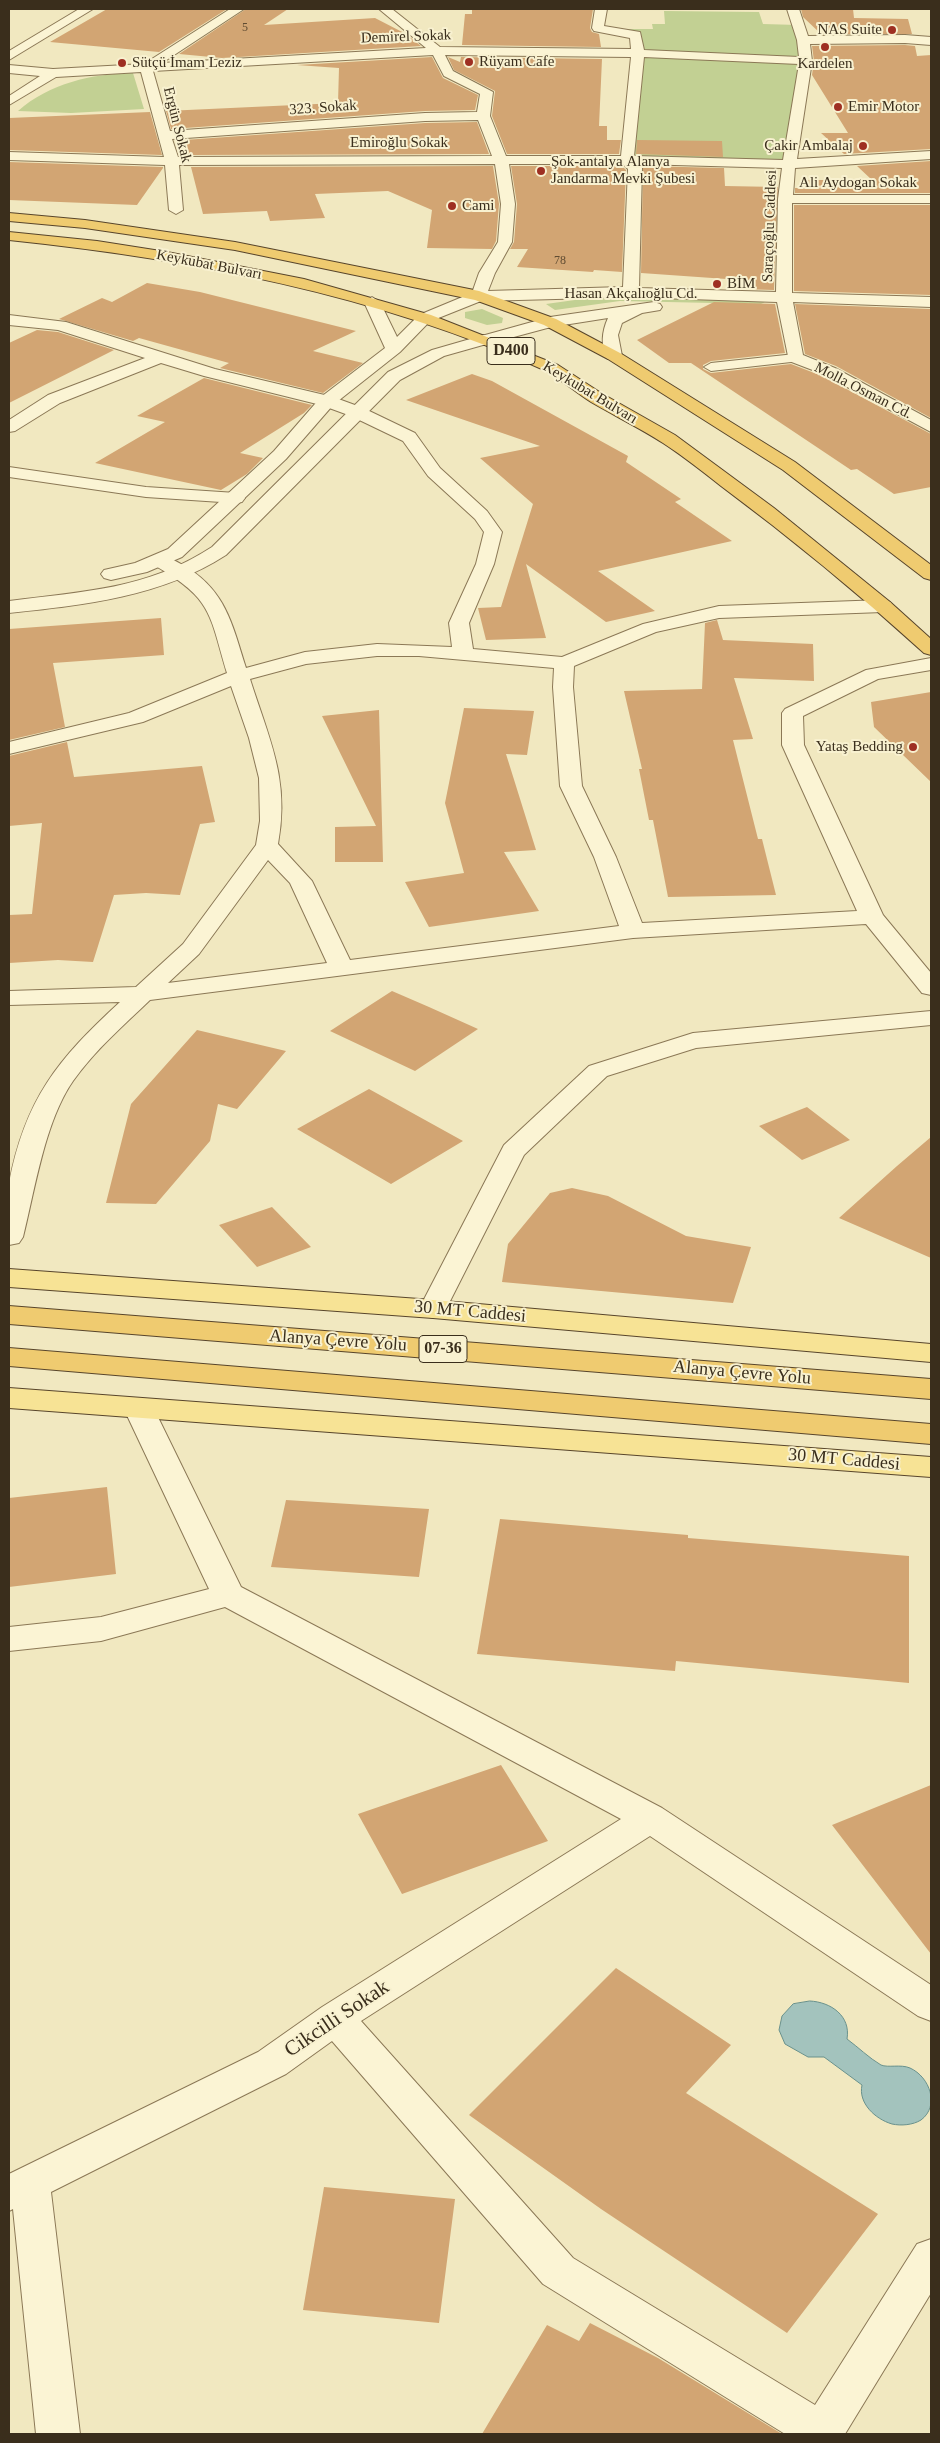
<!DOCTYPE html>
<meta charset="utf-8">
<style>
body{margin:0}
#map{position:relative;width:940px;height:2443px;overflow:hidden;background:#f1e8c0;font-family:"Times New Roman",serif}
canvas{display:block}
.frame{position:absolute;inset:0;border:10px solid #3a2e1c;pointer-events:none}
</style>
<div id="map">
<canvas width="940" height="2443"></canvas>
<div class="frame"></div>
</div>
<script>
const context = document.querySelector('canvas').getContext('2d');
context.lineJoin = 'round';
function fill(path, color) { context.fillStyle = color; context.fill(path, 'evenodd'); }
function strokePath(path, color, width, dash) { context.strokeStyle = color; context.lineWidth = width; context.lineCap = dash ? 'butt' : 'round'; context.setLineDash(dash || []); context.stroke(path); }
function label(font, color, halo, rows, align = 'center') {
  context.font = font + ' "Times New Roman",serif'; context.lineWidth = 4; context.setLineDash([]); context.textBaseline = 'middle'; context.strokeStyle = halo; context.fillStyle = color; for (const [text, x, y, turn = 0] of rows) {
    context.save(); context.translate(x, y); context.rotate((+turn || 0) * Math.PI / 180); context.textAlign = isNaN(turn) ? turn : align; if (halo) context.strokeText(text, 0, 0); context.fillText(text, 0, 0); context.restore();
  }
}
const green = new Path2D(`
 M664,11L759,12L763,24L798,25L802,60L641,53L639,34L605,29H653L652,24H665Z
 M643,55L802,62L784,162L631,158Z
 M133,73L144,109L71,113L18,111C50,83 91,74 133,73Z
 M659,298L765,302L761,304L620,301L555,310L546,304L582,299Z
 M482,309L503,318L502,323L487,325L465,318V312Z`);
const water = new Path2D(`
 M810,2001C831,2002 851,2016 847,2039C858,2047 869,2058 881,2065C888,2068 901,2064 910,2068C930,2077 940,2106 921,2120C913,2125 901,2126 892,2124C875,2119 858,2103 862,2085L824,2057H808L785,2044L779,2030L782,2016L793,2004Z`);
const building = new Path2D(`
 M107,9H227L159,52L50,42Z
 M246,9H288L264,25L375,18L406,34L421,46L222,58L179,54Z
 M472,9H593L590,28L592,32L599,34L601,47L462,45L465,14H472Z
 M801,9H853L854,18L908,19L912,34H821L803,17Z
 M905,45L915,46L917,56L931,55V149L844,154L821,133H848L812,75L814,61L812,46Z
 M432,57L443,78L478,95L475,110L425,111L171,129L166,111L338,103L339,68L297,65Z
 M448,57L460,62L461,57L602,59L599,126H607V140H621L619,154H507L492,116L495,91L454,70Z
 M150,112L162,155L9,150V118Z
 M477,122L489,154L188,155L184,140L425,123Z
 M637,140L722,141L723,157L636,154Z
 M931,161V193H795V188H807L804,180H872L857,166Z
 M9,162L163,167V168L137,205L9,200Z
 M493,166L499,204L496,241L492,249L427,248L432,210L388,191L315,194L325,218L270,221L267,211L203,214L191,167Z
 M511,166H622L626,170L622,272L594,270L593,272L517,267L528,249H510L514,242L517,204Z
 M643,166L724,168L725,186L778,187L774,290L739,289L755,281L641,273Z
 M794,205H931V295L794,291Z
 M147,283L200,292L356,331L313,351L363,363L323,393L220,368L229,363L139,338L133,341L59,319L102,298L112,302Z
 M714,302L775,304L785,353L711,361L703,365V369L711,373L791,364L822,376L931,434V487L894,494L857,469L851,470L691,363H669L637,340Z
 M795,304L931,309V418L836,366L805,354Z
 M37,330L58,332L114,350L9,403V343Z
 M472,374L492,381L628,456L626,462L681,499L675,502L732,541L598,571L655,611L606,622L526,564L546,638L486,640L478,608L501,607L533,504L480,458L540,446L406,400Z
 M204,378L312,405L304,413L240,453L263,458L247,474L221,490L95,463L165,422L137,416Z
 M161,618L164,655L53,663L65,727L9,740V629Z
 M717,620L723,640L813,644L814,681L734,678L753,739L733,740L758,839H762L776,895L668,897L653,820H649L639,769H642L624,691L702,689L705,623Z
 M931,692V782L874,727L871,702Z
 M464,708L534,711L527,755L506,754L536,850L504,852L539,911L429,927L405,882L464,873L445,803Z
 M379,710L383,862H335V827L376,826L322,716Z
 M67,742L74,777L202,766L215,822L200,824L180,895L146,893L114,895L93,962L58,960L9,963V915L32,914L42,823L9,826V756Z
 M392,991L429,1007L478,1029L415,1071L330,1031Z
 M197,1030L286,1051L237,1109L218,1104L210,1141L156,1204L106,1203L131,1104Z
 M369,1089L463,1141L391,1184L297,1129Z
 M807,1107L850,1140L802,1160L759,1126Z
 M931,1137V1258L839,1218L897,1166Z
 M572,1188L608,1196L686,1236L751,1247L733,1303L502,1282L508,1244L550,1193Z
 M272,1207L311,1247L257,1267L219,1225Z
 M107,1487L116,1574L9,1587V1498Z
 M286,1500L429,1509L419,1577L271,1567Z
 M500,1519L688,1535V1538L909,1556V1683L676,1661L675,1671L477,1654Z
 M501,1765L548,1841L402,1894L358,1814Z
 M931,1785V1954L832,1825Z
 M616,1968L731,2045L686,2093L878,2214L787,2333L601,2209L469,2115Z
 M324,2187L455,2199L439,2323L303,2310Z
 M590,2323L658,2358L782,2434H482L547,2325L579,2341Z`);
const service = new Path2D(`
 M795,354L800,355L802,358L800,361L711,371L704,367L711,363Z`);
const minor = new Path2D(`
 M79,9H93L9,60V51Z
 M230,9H244L162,63L426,48L379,9H392L440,47L631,49L630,38L594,31L592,28L595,9H607L604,26L640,32L644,50L799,57L797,40L787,9H799L808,36L905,35L931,37V45L905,43L810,44L812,61L797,159L931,151V159L795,168L793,195H931V203H792V293L931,297V307L793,302L803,355L835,368L931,420V432L823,374L789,361L777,302L631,297L481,301L431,321H419L417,318L419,315L472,293L479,273L498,242L501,204L495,164L179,165L183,210L176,214L169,210L165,165L9,160V152L164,157L141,72L56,77L9,105V96L40,76L9,73V65L53,69L144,64ZM433,55L444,76L480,94L477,112L425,113L170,131L153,71ZM445,55L631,57L621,156H506L490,116L493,92L453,71ZM644,57L799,64L783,160L634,156ZM478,120L492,156L178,157L172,139L425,121ZM509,164H623L628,169L623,287L488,291L495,273L512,242L515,204ZM639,164L782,168L778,199L776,292L639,288L642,168Z
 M654,302L660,304L662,307L660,310L642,313L622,323L618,335L622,356L620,359H608C600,347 602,331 608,318L551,327L484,345L478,343L476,340L478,337L550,317Z
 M9,315L66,322L215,369L333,397L363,408L415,433L440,468L487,511L502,532L494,564L469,623L473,649L562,657L643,624L719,606L883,600L890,602L893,606L890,610L883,612L719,618L656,632L574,666L573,687L582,786L616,857L642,923L857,911L782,745V713L785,709L866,670L931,658V670L878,679L803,716L804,745L883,915L931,973V995L922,993L866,924L633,938L150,1000C123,1026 95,1050 73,1081C45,1121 35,1189 23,1237L19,1243L9,1245C9,1226 6,1203 9,1184C25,1099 58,1059 120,1002L9,1005V991L136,987L183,944L256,845L260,821L259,778L249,738L231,686L143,722L9,754V742L129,713L227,673C209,613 213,599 154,565L152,561L154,557C166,554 173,560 183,565C226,590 232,624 246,668L305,652L377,644L452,647L449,623L476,564L484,532L475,519L428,476L403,441L351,416L321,405L204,376L161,363L60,403L15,431L9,432V420L48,395L145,358L58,330L9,325ZM377,656H419L554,668L553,687L560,786L594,857L619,926L350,960L312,881L278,844C290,779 269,739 250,679L306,664ZM268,860L290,883L327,963L168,983L199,954Z
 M9,467L146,487L236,493L242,494L245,498L242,502L236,503L146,497L9,477Z
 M931,1011V1025L696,1048L607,1076L524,1155L443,1315L433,1318L423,1315L419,1309L504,1145L589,1066L693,1033Z
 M139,1399L150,1402L154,1409L241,1587L662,1808L931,1985V2021L918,2016L650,1836L361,2021L573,2258L815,2405L917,2244L931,2239V2293L845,2434H785L543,2284L332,2041L286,2074L51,2192L80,2434H36L13,2209L9,2211V2174L258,2052L322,2007L621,1819L225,1607L101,1641L9,1651V1627L101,1617L209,1589L124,1409L128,1402Z`);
const tertiary = new Path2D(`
 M372,297L380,302L397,337L419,315L425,313L433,318L400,352L333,405L286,459L182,557L147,572L111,580L104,578L101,574L104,570L135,563L168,549L274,451L321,397L385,348L364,302Z
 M484,335L490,337L492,340L490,343L444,356L400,380L226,555C161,597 84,605 9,613V601C84,591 146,590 212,547L388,372L432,350Z`);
const primary = new Path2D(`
 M9,1269L433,1300L931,1344V1362L433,1318L9,1287Z
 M9,1388L931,1457V1477L9,1408Z`);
const trunk = new Path2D(`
 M9,213L85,220L235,242L479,291L556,319L620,353L795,462L931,565V580L924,578L783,470L608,359L544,325L475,300L235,250L85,228L9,221Z
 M9,232L97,241L167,252L304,279L431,315L558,365L601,393L675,435L774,508L890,602L931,639V655L924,653C859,594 791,538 721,486C702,471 683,456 663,443C640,428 615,416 591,402C575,392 560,378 544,370C376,294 191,259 9,240Z
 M9,1306L931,1379V1399L9,1324Z
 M9,1348L931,1424V1444L9,1366Z`);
const markers = [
 [892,30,5,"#9e2f22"],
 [825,47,5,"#9e2f22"],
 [469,62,5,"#9e2f22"],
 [122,63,5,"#9e2f22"],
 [838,107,5,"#9e2f22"],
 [863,146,5,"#9e2f22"],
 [541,171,5,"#9e2f22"],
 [452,206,5,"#9e2f22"],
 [717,284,5,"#9e2f22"],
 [913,747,5,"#9e2f22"]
];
const farNumbernames = [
 ["5",245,28],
 ["78",560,261]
];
const farPoinames = [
 ["NAS Suite",882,30,"right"],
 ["Rüyam Cafe",479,62],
 ["Sütçü İmam Leziz",132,63],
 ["Kardelen",825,64,"center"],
 ["Emir Motor",848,107],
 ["Çakir Ambalaj",853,146,"right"],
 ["Şok-antalya Alanya",551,162],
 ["Jandarma Mevki Şubesi",551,179],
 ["Cami",462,206],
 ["BİM",727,284],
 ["Yataş Bedding",903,747,"right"]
];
const farStreetnames = [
 ["Demirel Sokak",406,37,-2],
 ["323. Sokak",323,108,-4],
 ["Ergün Sokak",177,125,76],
 ["Emiroğlu Sokak",399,143],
 ["Ali Aydogan Sokak",858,183],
 ["Saraçoğlu Caddesi",770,226,-88],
 ["Keykubat Bulvarı",209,265,11],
 ["Hasan Akçalıoğlu Cd.",631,294],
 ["Molla Osman Cd.",863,391,27],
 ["Keykubat Bulvarı",590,393,31]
];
const shields = [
 [511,351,48],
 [443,1349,48]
];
const shieldNames = [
 ["D400",511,351],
 ["07-36",443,1349]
];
const streetNames = [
 ["30 MT Caddesi",470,1312,5],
 ["Alanya Çevre Yolu",338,1341,4],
 ["Alanya Çevre Yolu",742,1373,5],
 ["30 MT Caddesi",844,1460,5]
];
const nearStreetnames = [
 ["Cikcilli Sokak",337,2019,-34]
];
fill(green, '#c2d093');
fill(water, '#a3c3bd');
strokePath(water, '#69918c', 1);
fill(building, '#d2a573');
strokePath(service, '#8b7856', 2);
strokePath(minor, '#8b7856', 2);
strokePath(tertiary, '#8b7856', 2);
strokePath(primary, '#58452b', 2);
strokePath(trunk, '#58452b', 2);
fill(service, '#fbf4d4');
fill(minor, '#fbf4d4');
fill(tertiary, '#fbf4d4');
fill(primary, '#f7e395');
fill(trunk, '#efcb70');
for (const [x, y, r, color] of markers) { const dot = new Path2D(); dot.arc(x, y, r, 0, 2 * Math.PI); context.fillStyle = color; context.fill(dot); strokePath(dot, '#f8f1d0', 2); }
label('12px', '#604c32', null, farNumbernames);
label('15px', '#3a2e1c', '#f8f1d0', farPoinames, 'left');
label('15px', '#3a2e1c', '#f8f1d0', farStreetnames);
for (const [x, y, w] of shields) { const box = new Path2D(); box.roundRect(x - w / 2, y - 13.5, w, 27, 4); context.fillStyle = '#f8f1d0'; context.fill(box); strokePath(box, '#3a2e1c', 1); }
label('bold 16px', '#3a2e1c', null, shieldNames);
label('18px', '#3a2e1c', '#f8f1d0', streetNames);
label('21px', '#3a2e1c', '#f8f1d0', nearStreetnames);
</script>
